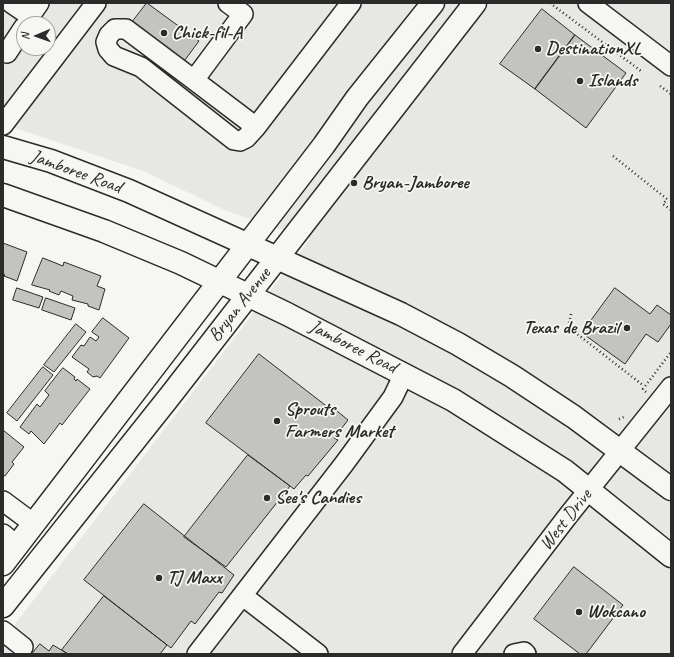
<!DOCTYPE html>
<style>
body{margin:0}
#map{position:relative;width:674px;height:657px;overflow:hidden;background:#f6f6f2;font-family:Caveat,sans-serif}
canvas{display:block}
.frame{position:absolute;inset:0;border:4px solid #2b2b2b;pointer-events:none}
.north{position:absolute;left:16px;top:16px;width:40px;height:40px;box-sizing:border-box;background:#f6f6f2;border:1px solid #a5a5a2;border-radius:50%;rotate:268deg;font-size:11px;font-weight:700;line-height:16px;text-align:center;color:#2b2b2b}
.north::after{content:'';display:block;margin:auto;width:14px;height:18px;background:#2b2b2b;clip-path:polygon(50% 0,100% 100%,50% 72%,0 100%)}
</style>
<div id="map">
<canvas width="674" height="657"></canvas>
<div class="frame"></div>
<div class="north">N</div>
</div>
<script>
const context = document.querySelector('canvas').getContext('2d');
context.lineJoin = 'round';
function fill(path, color) { context.fillStyle = color; context.fill(path, 'evenodd'); }
function strokePath(path, color, width, dash) { context.strokeStyle = color; context.lineWidth = width; context.lineCap = dash ? 'butt' : 'round'; context.setLineDash(dash || []); context.stroke(path); }
function label(font, color, halo, rows, align = 'center') {
  context.font = font + ' Caveat,sans-serif'; context.lineWidth = 3.5; context.setLineDash([]); context.textBaseline = 'middle'; context.strokeStyle = halo; context.fillStyle = color; for (const [text, x, y, turn = 0] of rows) {
    context.save(); context.translate(x, y); context.rotate((+turn || 0) * Math.PI / 180); context.textAlign = isNaN(turn) ? turn : align; if (halo) context.strokeText(text, 0, 0); context.fillText(text, 0, 0); context.restore();
  }
}
const built = new Path2D(`
 M3,3H671V654H3V640L310,239L229,212L143,171L3,124ZM24,24H48V48H24Z`);
const building = new Path2D(`
 M147,3L199,41L182,64L130,25Z
 M542,9L575,35L535,89L500,64Z
 M575,35L626,73L586,128L535,89Z
 M3,243L27,252L17,281L4,276L5,275L3,274Z
 M43,258L63,266L64,262L101,276L97,286L105,289L99,310L88,306V304L72,300L73,296L61,291L59,295L49,291L50,290L32,285Z
 M17,288L43,297L39,308L13,300Z
 M615,288L650,314L657,305L671,315V324L658,342L646,334L625,364L582,333Z
 M46,298L75,308L71,320L42,310Z
 M103,318L129,338L100,378L97,376L93,377L87,372L89,369L72,357L81,345L84,346L90,337L96,341L99,337L92,332Z
 M76,324L86,332L54,372L44,365Z
 M259,354L329,408L331,406L348,420L334,438L338,440L308,476L306,475L294,489L206,423Z
 M43,367L53,375L17,421L7,413Z
 M63,368L75,377L74,379L76,381L77,379L90,389L62,425L60,423L44,444L31,431L29,434L20,427L37,404L40,407L49,395L45,391Z
 M3,430L24,447L12,462L14,464L5,476L3,475Z
 M248,455L290,486L226,567L184,537Z
 M144,504L234,575L222,593L219,592L195,624L191,621L171,648L84,580Z
 M574,567L623,605L586,654H580L534,619Z
 M104,596L167,645L160,654H68L62,650Z
 M40,644L49,651L53,645L68,654H32Z`);
const path = new Path2D(`
 M550,3L641,71
 M660,86L671,94
 M613,156L667,199L663,204L671,210
 M571,314L569,323L572,330L644,386
 M646,392L643,389L671,352
 M619,419L626,416`);
const minor = new Path2D(`
 M11,3L30,16L39,3
 M228,3L243,14L194,80L256,127L351,3
 M588,3L671,66
 M7,53L24,27
 M194,80L126,29H115L109,35L106,42L108,49L114,56L141,67L234,140L240,141L246,138L256,127
 M3,125L96,3
 M3,501L34,524
 M3,534L17,546
 M243,596L318,654
 M3,631L23,647
 M197,654L344,464L393,397L404,374
 M462,654L567,517L671,387
 M514,654L524,652L526,654`);
const major = new Path2D(`
 M3,147L51,161L129,191L401,314L458,344L512,376L574,417L671,489
 M3,195L104,231L181,263L287,314L453,400L565,471L671,556
 M3,564L324,145L357,98L433,3
 M3,606L170,396L475,3`);
const markers = [
 [164,33,4,"#2b2b2b"],
 [538,49,4,"#2b2b2b"],
 [580,81,4,"#2b2b2b"],
 [354,183,4,"#2b2b2b"],
 [627,328,4,"#2b2b2b"],
 [277,421,4,"#2b2b2b"],
 [267,498,4,"#2b2b2b"],
 [159,578,4,"#2b2b2b"],
 [579,612,4,"#2b2b2b"]
];
const poiNames = [
 ["Chick-fil-A",172,33],
 ["DestinationXL",546,49],
 ["Islands",588,81],
 ["Bryan-Jamboree",362,183],
 ["Texas de Brazil",619,328,"right"],
 ["Sprouts",285,410],
 ["Farmers Market",285,432],
 ["See's Candies",275,498],
 ["TJ Maxx",167,578],
 ["Wokcano",587,612]
];
const streetNames = [
 ["Jamboree Road",76,172,20],
 ["Bryan Avenue",240,305,-52],
 ["Jamboree Road",353,347,27],
 ["West Drive",566,520,-52]
];
fill(built, '#e7e7e3');
fill(building, '#c3c3c0');
strokePath(building, '#2b2b2b', 1);
strokePath(minor, '#2b2b2b', 22);
strokePath(major, '#2b2b2b', 25);
strokePath(path, '#2b2b2b', 2.5, [1, 3]);
strokePath(minor, '#f6f6f2', 19);
strokePath(major, '#f6f6f2', 22);
for (const [x, y, r, color] of markers) { const dot = new Path2D(); dot.arc(x, y, r, 0, 2 * Math.PI); context.fillStyle = color; context.fill(dot); strokePath(dot, '#f6f6f2', 1.5); }
label('bold 19px', '#2b2b2b', '#f6f6f2', poiNames, 'left');
label('19px', '#2b2b2b', '#f6f6f2', streetNames);
</script>
